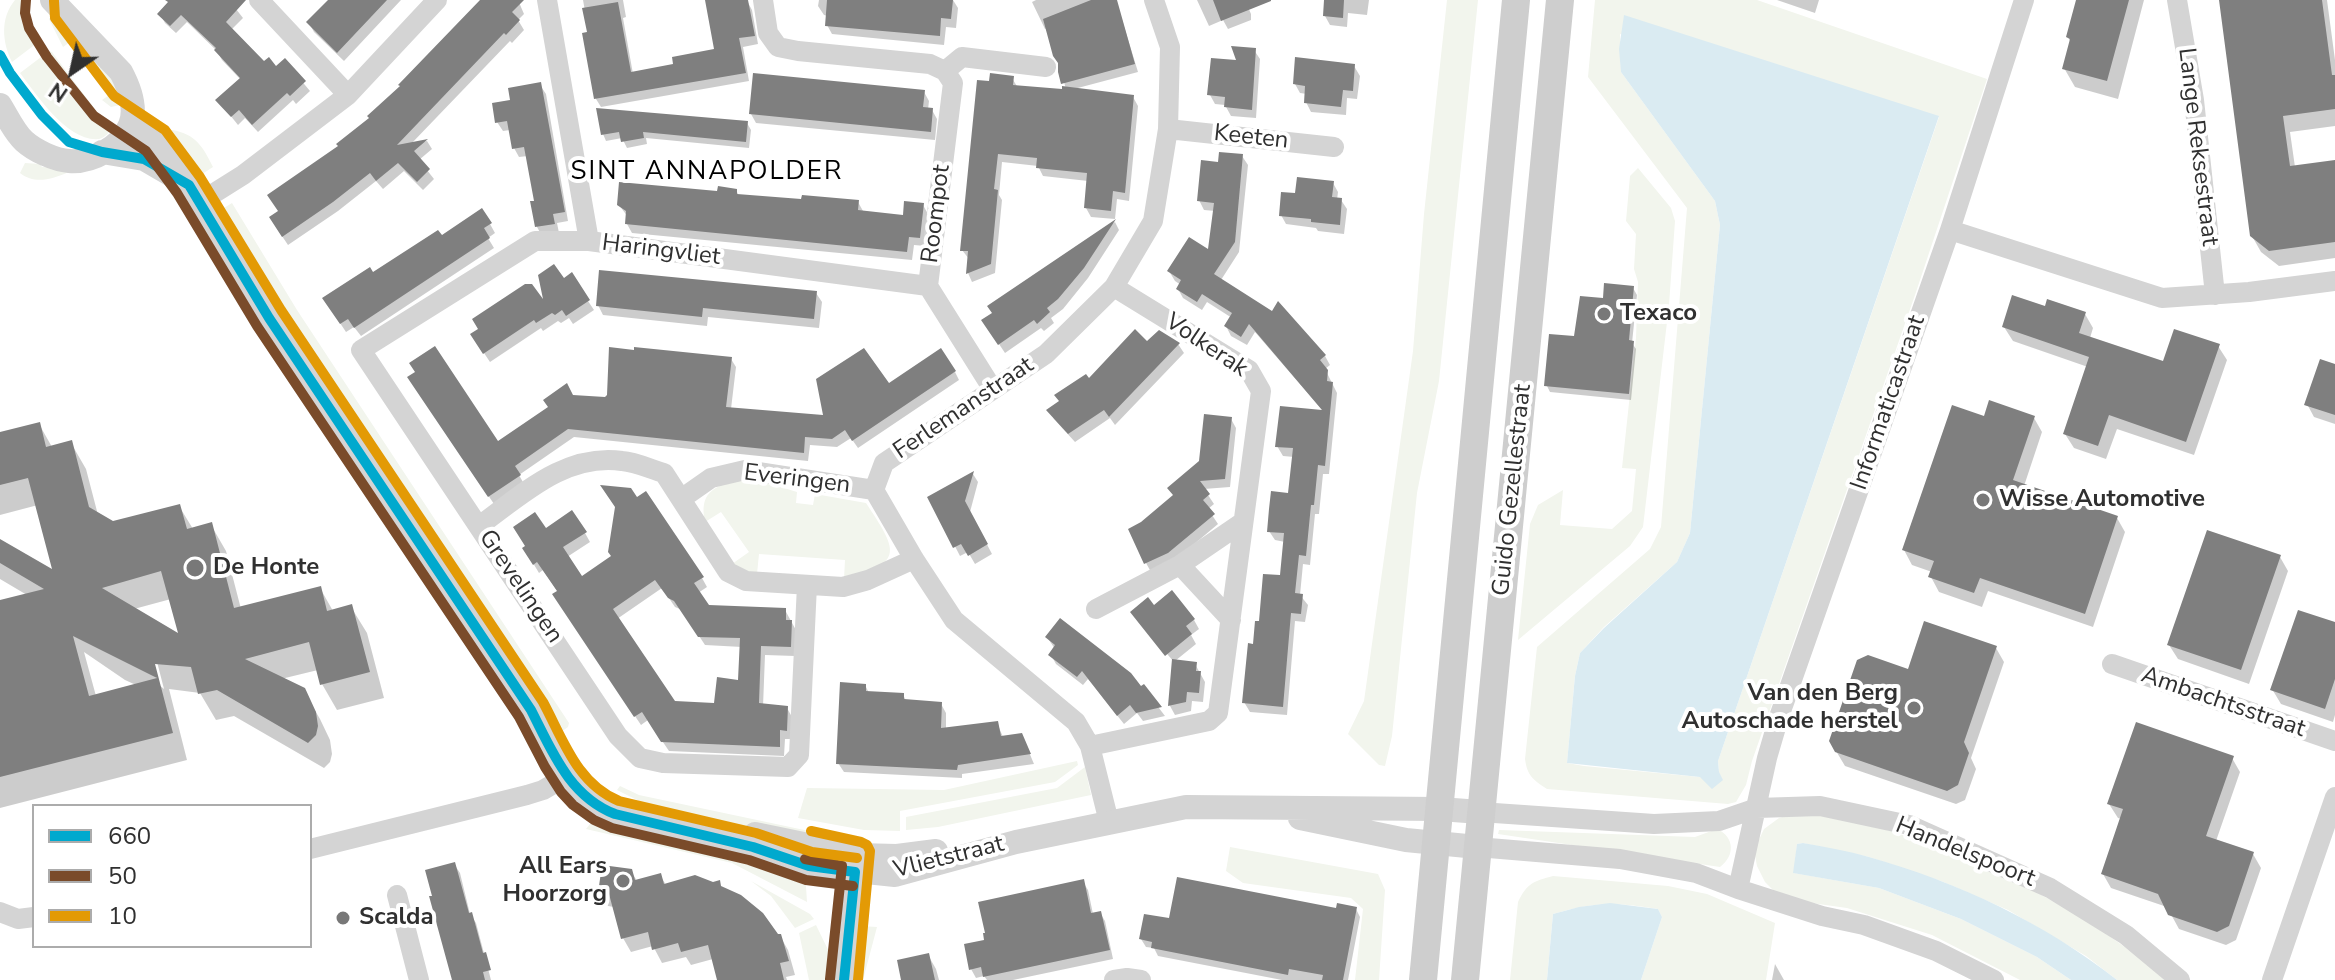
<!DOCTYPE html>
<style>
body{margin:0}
#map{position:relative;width:2335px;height:980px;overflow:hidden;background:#fff;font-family:"Nunito Sans",sans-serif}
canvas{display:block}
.legend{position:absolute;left:32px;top:804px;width:280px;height:144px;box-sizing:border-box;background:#fff;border:2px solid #acacac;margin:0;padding:10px 14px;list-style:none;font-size:24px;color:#303030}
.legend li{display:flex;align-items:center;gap:16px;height:40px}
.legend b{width:40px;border:2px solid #acacac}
.north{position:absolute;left:32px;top:32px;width:80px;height:80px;-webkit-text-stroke:6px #fff;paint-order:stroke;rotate:214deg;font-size:22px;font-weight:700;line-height:32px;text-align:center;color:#303030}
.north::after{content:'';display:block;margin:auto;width:28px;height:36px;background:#303030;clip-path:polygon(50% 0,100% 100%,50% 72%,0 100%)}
</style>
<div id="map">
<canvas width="2335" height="980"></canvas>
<ul class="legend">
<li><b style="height:10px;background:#00a9ce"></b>660</li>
<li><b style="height:10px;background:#7a4b2a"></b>50</li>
<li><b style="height:10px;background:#e39a05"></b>10</li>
</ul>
<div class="north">N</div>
</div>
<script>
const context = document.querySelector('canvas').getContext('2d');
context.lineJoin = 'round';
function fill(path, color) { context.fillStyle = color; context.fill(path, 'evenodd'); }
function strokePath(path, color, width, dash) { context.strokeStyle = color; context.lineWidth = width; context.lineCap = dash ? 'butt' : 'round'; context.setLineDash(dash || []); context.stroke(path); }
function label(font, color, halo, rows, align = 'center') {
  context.font = font + ' "Nunito Sans",sans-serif'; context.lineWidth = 8; context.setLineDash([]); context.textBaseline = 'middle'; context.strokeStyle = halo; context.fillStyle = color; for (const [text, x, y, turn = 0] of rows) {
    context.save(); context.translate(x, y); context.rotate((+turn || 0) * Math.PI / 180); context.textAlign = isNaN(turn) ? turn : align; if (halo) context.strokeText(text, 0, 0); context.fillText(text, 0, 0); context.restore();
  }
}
const green = new Path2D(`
 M15,0H28L30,19L41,40L12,62C2,42 0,18 15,0Z
 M1447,0H1478L1439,381L1417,493L1392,736L1385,766L1379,765L1348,734L1364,701L1413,351L1424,214Z
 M1595,0H1757L1987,79L1915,295L1752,761L1746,785L1736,802L1728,804L1547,789C1533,780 1527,775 1525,759L1537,647L1650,549L1661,527L1687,208L1588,77ZM1620,34L1939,117L1718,761L1719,772L1700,777L1584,766L1567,763L1575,676L1580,653L1604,627L1677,562L1690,533L1720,225L1715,201L1621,72Z
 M53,14L114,78L120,105L111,107L102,100L112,93L73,40L63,47L49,19Z
 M49,51L52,52L100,116L114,127C110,131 105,138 99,139C67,142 37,95 20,73Z
 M172,130C196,134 203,147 213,167L193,180L163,142Z
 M25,163L40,164L42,167L69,168V172C52,179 35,185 20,173Z
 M1638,168L1671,208L1675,221L1669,305L1643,527L1630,546L1518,640L1530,524L1538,505L1563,490L1560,525L1612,529L1632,511L1636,469L1622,468L1636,338L1638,282L1634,269L1636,234L1626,221L1630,176Z
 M232,203L297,310L569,723L568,727L561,732L216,213Z
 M738,479L768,483L797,492L796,503L813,505L815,494L866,503C897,550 906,563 844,579L845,560L759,554L757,574L744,573L732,564L749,552L721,512L705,522C699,493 713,487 738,479Z
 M1077,761L1078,765L1055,782L900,811V831L864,830L798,818L807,788L944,790Z
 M1085,767L1091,795L938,827L906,830V817L1057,788Z
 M620,786L639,795L809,831L812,833L810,840L647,805L617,790Z
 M1794,813C1806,814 1819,813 1831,815C1861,820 1891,831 1920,841C2005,873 2098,918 2165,980H2117L2086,956L2008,910L1941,881L1869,857L1803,843L1797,844L1794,873L1879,888L1961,919L2037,957L2071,980H2020L1932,935L1847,908L1797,901L1777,894L1765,882L1757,866L1754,850L1764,829L1779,818Z
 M597,815L805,871L807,902L732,863L586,829Z
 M1717,829C1735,837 1735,856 1720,867L1498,834L1499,830L1695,837Z
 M1230,847L1378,874L1385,890L1379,980H1355L1363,909L1351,898L1243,883L1226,871Z
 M1553,876L1668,886L1707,894L1775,923L1766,980H1641L1662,917L1658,909C1616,902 1594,902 1553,914L1547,980H1510L1518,902C1527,883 1534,881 1553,876Z
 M751,881L810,914L814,919L795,928L771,896Z
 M816,925L834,962L832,980H809L799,933Z
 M861,926L877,927L863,980H856Z`);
const water = new Path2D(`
 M1624,15L1939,116L1718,761L1719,772L1723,780L1712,789L1700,777L1567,763L1575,676L1580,653L1604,628L1677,562L1690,533L1720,225L1715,201L1621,72L1619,49Z
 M1803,843C1825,847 1848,851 1869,857C1958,882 2045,923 2117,980H2071L2037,957L1961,919L1879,888L1793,873L1797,844Z
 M1610,903L1658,909L1662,917L1641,980H1547L1553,914L1579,907Z`);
const shadow = new Path2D(`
 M173,0H229L243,18L231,30L264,64L276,68L285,61L310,91L296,104L293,100L258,132L245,118L238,125L218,100L241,80L222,60L217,51L187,22L176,33L165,23L160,14Z
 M330,0H401L344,61L314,32L309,23Z
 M482,0H518L524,14L518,20L524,30L512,43L510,41L411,144L427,141L432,149L419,160L434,179L423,190L404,171L383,189L376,181L338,211L288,245L276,227L280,212L340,147L402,87Z
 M583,0H623L626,17L623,18L633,74L676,66L716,50L707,0L747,1L752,10L758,44L743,47L749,81L601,107L596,99L585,35L589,34Z
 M819,0H953L958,8L956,28L946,27L944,45L832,34L827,25L828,16L824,15L818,6Z
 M1036,0H1116L1138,72L1074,89L1133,97L1138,106L1129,201L1117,199L1115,219L1091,217L1086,208L1088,181L1043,176L1038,166L1002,162L999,195L1002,200L995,273L972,282L968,273L969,259L962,250L991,83L1012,78L1018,88L1065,91L1066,89L1048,28L1045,29L1032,2Z
 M1197,0H1245L1251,14V20L1228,29L1223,20L1209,26Z
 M1326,0H1369L1367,15L1348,13L1347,27L1330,25L1325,16Z
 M1777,0H1819L1815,13Z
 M2083,0H2144L2118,99L2075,87L2064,68L2071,43L2068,37Z
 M2221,0H2327L2335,60V126L2290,132L2295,167L2335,162V258L2279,266L2261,252L2252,236Z
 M1254,50L1260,59L1256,118L1231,116L1225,105L1215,104L1210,95L1239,62Z
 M1354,66L1360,76L1357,99L1347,98L1346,115L1311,112L1306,102L1307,94L1300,93L1295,84Z
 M540,85L546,94L568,221L557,223L559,233L542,236L537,227L536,202L528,156L519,157L514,148L510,130L503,131L497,122L512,101Z
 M924,92L929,101L928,110H932L937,119L935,140L756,123L751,114Z
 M598,109L747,123L751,130L749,148L646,138L647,144L627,148L622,138L606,141L603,134Z
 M1242,156L1248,165L1239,252L1221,280L1325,356L1330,365L1325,369L1337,393L1329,474H1323L1319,514H1315L1310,565L1303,564L1300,595L1308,605L1305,622L1295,621L1287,715L1250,712L1244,702L1261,623L1282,578L1285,542L1275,540L1269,531L1290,495L1294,457L1283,456L1277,446L1324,412L1255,332L1247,345L1231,336L1226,326L1232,318L1207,302L1202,310L1183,298L1178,289L1181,285L1175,281L1169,271L1210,253L1215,211L1204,210L1199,200L1220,164Z
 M1333,183L1338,192L1337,200H1341L1347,209L1344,234L1318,231L1316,228L1286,224L1281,215L1297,196Z
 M736,190L739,196L803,201L858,202L863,211L905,217L923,205L928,214L925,246L914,245L912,260L632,233L627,224L628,217L619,205Z
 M1115,222L1119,230L1088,278L1063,309L1051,318L1054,323L1044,331L1041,328L1005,353L989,329L994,314L990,306Z
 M490,224L495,233L488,238L494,248L361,336L354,327L346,332L330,308L372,274L441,238Z
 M563,281L588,301L594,310L573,324L569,318L561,323L558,321L543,331L541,328L490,362L478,344L546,308Z
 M1633,288L1637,295L1632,343L1636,349L1631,400L1550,392L1547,386L1604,300Z
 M816,293L822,302L819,328L708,317L707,326L603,315L598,305Z
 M2046,308L2085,314L2093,328L2090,338L2164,364L2218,346L2227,360L2194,455L2117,429L2106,459L2074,448L2065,434L2088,367L2013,341L2004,327Z
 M1147,344H1178L1184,353L1115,425L1110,418L1075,442L1054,419L1049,410L1088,381Z
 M731,359L736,367L731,409L825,417L888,386L955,372L959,380L858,448L851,438L837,447L810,445L808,461L574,437L519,475L524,484L494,504L415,386L497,444L572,397L606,399Z
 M2335,367V424L2314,417L2307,404Z
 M2034,418L2042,432L2024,486L2117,518L2125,532L2093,627L1988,591L1982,607L1939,592L1931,577L1932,572L1912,565L1904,550L1985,419Z
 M1231,419L1236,428L1230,487L1204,489L1214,504L1208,509L1218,524L1173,562L1151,572L1146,563L1142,524L1175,497Z
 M39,424L52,447L71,443L86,469L98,515L113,524L179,506L193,529L211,525L226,551L241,609L320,588L333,611L351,607L367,633L384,698L337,710L322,684L318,670L281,679L304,692L320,719L330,740L332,754L330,762L324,768L234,716L216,720L200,693L169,689L187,760L0,808V602L27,595L0,579V541L55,573L38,505L0,515V434ZM171,599L181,637L134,609ZM84,652L125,680L136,685L96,696ZM155,654L164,689L158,684L151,655Z
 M973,474L978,482L970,512L992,554L975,564L968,552L960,556L930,498Z
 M545,531L585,533L590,542L567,557L582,578H702L707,587L698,593L708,607L785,610L797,632L795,656L765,655L763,707L787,708L792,717L791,739H785L784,756L669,751L648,720L641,725L560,604L558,592L543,570L539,573L530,558ZM662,588L675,607L682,610L705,645L742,647L740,682L716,705L674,703L617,619Z
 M2280,557L2288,571L2249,684L2178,659L2169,645Z
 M1154,608L1194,620L1199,629L1191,635L1196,644L1175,661L1195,664L1205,682L1203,702L1192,701L1191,711L1175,715L1170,706L1174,662L1132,613Z
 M2335,624V715L2333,722L2281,704L2272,689Z
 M1047,637L1141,689L1143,687L1165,716L1143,721L1137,713L1124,724L1088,679L1083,685L1056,664L1051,655L1055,649Z
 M1996,648L2004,662L1971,758L1976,769L1965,800L1956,804L1845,766L1836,751L1909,671Z
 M865,685L869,693L903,695L907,702L941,704L946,713V729L997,723L1003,737L1026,745L1034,764L962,774V778L844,772L838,763Z
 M2232,758L2240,772L2216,841L2253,854L2261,868L2236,940L2226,945L2179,929L2167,907L2111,888L2103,874L2122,819L2118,818L2109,804Z
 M454,864L460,873L470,914L476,923L491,980H454Z
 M631,871L637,881L660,875L666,885L722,889L777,937L780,936L788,950L795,975L786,977L787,980H719L713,959L691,965L686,957L662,963L653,946L631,952L623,938L614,907L608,906L600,893Z
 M1083,882L1088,890L1093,914L1100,913L1105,921L1113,959L1013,980H987L984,976L976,978L971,969L986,942Z
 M1356,909L1360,917L1348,980H1282L1158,956L1154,948L1146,947L1141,939L1171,921Z
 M928,955L936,969L939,980H904Z
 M1775,964L1784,980H1772Z`);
const building = new Path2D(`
 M165,0H246L226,22L264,61L269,57L276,66L285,58L306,81L290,96L287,93L252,125L239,110L231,117L215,100L240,78L214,50L216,48L181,15L170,26L157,14L168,2Z
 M328,0H387L337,53L306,22Z
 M480,0H524L512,12L520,20L506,35L504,33L397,145L428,139L414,151L430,169L417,182L398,163L376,181L370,173L333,202L282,237L269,217L278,211L267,195L338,146L336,144L369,118L367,116L400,86L398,85Z
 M705,0H748L755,36L739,38L746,73L594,99L582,33L587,32L582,8L618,2L631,72L673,64L672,57L714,49Z
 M827,0H953L951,19L941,18L940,36L825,26Z
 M1091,0H1117L1135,64L1061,84L1058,72V63L1053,56L1043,19Z
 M1213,0H1271V1L1221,21Z
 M1324,0H1344L1343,18L1323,16Z
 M2076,0H2129L2107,81L2062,69L2070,39L2066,37Z
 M2219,0H2322L2332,75H2335V109L2283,116L2290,166L2335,160V242L2269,251L2250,236Z
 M1231,46L1256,48L1252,110L1224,107L1225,97L1207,95L1211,58L1236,60Z
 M1295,57L1355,64L1353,91L1343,90L1341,107L1304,103L1305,86L1293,84Z
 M753,73L925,90L923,107L933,108L931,132L749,114Z
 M990,73L1014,76L1013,85L1062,89V86L1134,95L1125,193L1113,191L1111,211L1084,208L1087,173L1036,168L1037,158L998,154L994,189L998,190L991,264L966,274L968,251H960L977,80L989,81Z
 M541,82L565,212L553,214L555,224L535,227L530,201H534L524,147L512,149L507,121L495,123L492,103L510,100L508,88Z
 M596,108L748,121L746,142L643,132L644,138L621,142L619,132L601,135Z
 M1219,152L1243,154L1235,242L1214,274L1272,311L1278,301L1326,355L1320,360L1328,370L1327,381L1333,382L1325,466L1318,465L1314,505H1311L1306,556L1299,555L1295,593L1303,594L1301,614L1291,613L1283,707L1242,703L1248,643L1253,644L1255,621H1259L1263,574L1280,575L1284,533L1267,532L1269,509L1271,491L1288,493L1293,448L1275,447L1280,406L1322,410L1249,324L1241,337L1224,326L1232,313L1202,294L1197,302L1176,289L1181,280L1167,271L1189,237L1208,249L1214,203L1197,201L1201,160L1218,162Z
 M1297,177L1334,181L1332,197L1342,198L1340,225L1311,222V219L1279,216L1281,192L1295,193Z
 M619,182L717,191L718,186L737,189V194L801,199L802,195L859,200L858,210L903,215L904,201L924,203L920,238L909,237L907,252L625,224L626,211L617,205Z
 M482,208L492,223L484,228L490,238L354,328L348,319L340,324L322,298L370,267L373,272L438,230L442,235Z
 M1116,219L1084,268L1058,299L1047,308L1050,312L1037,324L1034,320L998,345L981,320L992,313L987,306Z
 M554,264L564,278L572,272L590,300L566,316L562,310L555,315L552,313L536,323L534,320L483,354L470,334L478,329L472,319L525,284H532L543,299L538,275Z
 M599,270L817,291L814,319L703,308L702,317L596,306Z
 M1604,283L1634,286L1629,340L1634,341L1629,394L1544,386L1549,334L1574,336L1580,296L1603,298Z
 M2012,295L2045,306L2047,299L2086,312L2079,333L2163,361L2174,329L2220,344L2186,442L2109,415L2098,446L2063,434L2089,357L2002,327Z
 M1135,329L1147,341L1159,330L1180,343L1109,417L1104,410L1068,434L1046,410L1059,401L1054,395L1086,374L1089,378Z
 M435,346L498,441L548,407L543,400L567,383L573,395L605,397L607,395L609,347L634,350V347L732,357L726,407L823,415L816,379L864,348L889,383L941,348L956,371L852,441L845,430L832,439L805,437L804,453L568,429L515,466L521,475L488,497L407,377L415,372L409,363Z
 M2320,359L2335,364V415L2304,405Z
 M1989,400L2035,416L2013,480L2118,516L2085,614L1980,578L1974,593L1928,577L1934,561L1902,550L1952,405L1984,416Z
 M1204,414L1232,417L1225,479L1200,481L1210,494L1203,500L1215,514L1168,553L1144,564L1128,529L1141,522L1173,495L1167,488L1199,461Z
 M40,422L46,447L72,440L89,507L113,521L180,504L187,529L212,522L234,608L321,586L327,611L352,604L370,672L320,685L309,642L245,659L305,688L316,712L318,726L316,735L308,743L217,690L198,694L191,667L155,664L173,733L0,777V600L44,589L0,563V539L52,569L28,478L0,485V432ZM161,571L178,633L102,588ZM73,636L157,678L89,696Z
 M974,471L965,501L988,544L968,556L961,544L953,548L927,497Z
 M600,485L631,488L637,497L646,491L704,577L694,583L709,605L786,608V620H792L791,647L761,646L759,703L788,706L787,731L780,730V747L661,742L642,712L634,717L552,594L557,591L537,562L533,565L522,548L525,546L513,527L535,512L546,528L572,510L587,532L563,547L582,576L611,556L608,552L615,507ZM655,580L668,598L674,601L698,637L740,638L738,680L717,677L714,703L675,701L613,609Z
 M2207,530L2281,555L2241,670L2167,645Z
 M1172,590L1195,619L1186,626L1192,634L1165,656L1130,612L1148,597L1154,605Z
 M2298,610L2335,622V679L2325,709L2270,690Z
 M1060,618L1131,673L1141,686L1144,684L1162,707L1136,713L1130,705L1117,716L1082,671L1077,677L1048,655L1055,645L1045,637Z
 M1924,621L1997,646L1964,742L1969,753L1958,785L1947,791L1835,752L1829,741L1857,660L1868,655L1908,669Z
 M1172,659L1197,662L1196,671H1201L1199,693L1187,692L1186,702L1168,706Z
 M840,682L866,684V691L904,693V699L942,702L941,728L998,721L1001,736L1022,733L1031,754L958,765L957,770L836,764Z
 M2136,722L2234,756L2206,836L2254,852L2229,926L2217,932L2168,915L2158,894L2101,874L2123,809L2107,804Z
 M455,862L469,913L472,912L483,953L486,952L491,970L483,972L485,980H452L429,896H432L425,870Z
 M602,865L632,869L635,880L661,873L664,884L695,875L713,882L720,880L721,886L741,895L763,913L778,934H781L789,961L780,963L784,980H717L708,945L681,952L678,943L652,950L648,932L621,939L609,894L598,893Z
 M1177,877L1336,908L1337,903L1357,907L1343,980H1322L1323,975L1289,969L1288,975L1151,948L1152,942L1139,939L1144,914L1169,918Z
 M1084,879L1091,913L1101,911L1110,950L983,977L981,967L969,970L964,944L984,940L983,933H985L978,902Z
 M929,953L935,980H901L897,960Z`);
const minor = new Path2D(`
 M259,0L348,95
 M547,0L589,241L928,286
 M763,0L768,33L778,47L798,51L930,64L945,71L953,83L928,286L992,388
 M2177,0L2194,100L2215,295
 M945,71L962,57L1046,67
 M1168,129L1334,147
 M200,202L243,175L348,95L437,0
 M1950,230L2162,298L2249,292L2335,281
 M589,241H535L361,350L618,736L640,758L663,763L788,767L799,755L807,585
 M681,499L711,478L745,470L874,490
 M479,526C522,495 565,453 622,461C636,462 650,469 664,473L728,572L746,581L843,587L868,580L914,559
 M1180,565L1231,620
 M1096,609L1180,565L1243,522
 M2112,664L2335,741
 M1090,746L1209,721L1218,713L1261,391L1249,370L1114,287
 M1480,812L1654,824L1719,821L1757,808L1820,806L1909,825L2050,888L2126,935L2180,980
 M1109,822L1090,746L1076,722L954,620L914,559L874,490L884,463L1046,354L1114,287L1153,221L1168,129L1170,47L1154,0
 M1477,847L1620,859L1696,873L1738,889L1822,916L1864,925L1936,951L1994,980
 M310,849L527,795L543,790L567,776
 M1738,889L1767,758L1779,717L1950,230L2024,0
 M397,895L419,980
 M0,912L18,919L34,917
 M1114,980L1127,978L1141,980
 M2272,980L2335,797`);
const tertiary = new Path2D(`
 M0,105C7,116 14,132 24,141C35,151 55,160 69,161C92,163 122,146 130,125C137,109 129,87 121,72L52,0
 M131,123L156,141L189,185L269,318L531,710L567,776L594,805L615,814L753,847L809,866L895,875L1016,842L1186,807L1440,809L1480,812
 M102,152L144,159L180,180
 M1300,818L1406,840L1477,847
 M755,834L857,855L897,856L936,851
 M844,980L856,858`);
const secondary = new Path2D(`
 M1423,980L1516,0
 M1465,980L1560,0`);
const bus1 = new Path2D(`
 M0,55L10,73L42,115L69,142L102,152L144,159L189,185L269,318L531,710C552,751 569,796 615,814L753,847L809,866L855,872
 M844,980L855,872`);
const bus2 = new Path2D(`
 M26,0L25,13L29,28L47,57L94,116L146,151L177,193L257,326L519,717L545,767L561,792L573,805L594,820L612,828L749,860L806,880L853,886
 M805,859L842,866L830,979`);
const bus3 = new Path2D(`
 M54,1L55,18L114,96L165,130L200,177L281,310L543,702C563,739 577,784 619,801L756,833L812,852L857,858
 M811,831L861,842L867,845L870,851L858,980`);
const markers = [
 [1604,314,8,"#787878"],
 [1983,500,8,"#787878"],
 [195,568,10,"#787878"],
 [1914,708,8,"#787878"],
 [623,881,8,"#787878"],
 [343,918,8,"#787878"]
];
const streetNames = [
 ["Keeten",1251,138,6],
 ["Lange Reksestraat",2197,147,83],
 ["Roompot",937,214,-83],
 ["Haringvliet",661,251,7],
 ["Volkerak",1206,346,34],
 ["Informaticastraat",1889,403,-71],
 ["Ferlemanstraat",964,409,-34],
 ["Everingen",797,480,7],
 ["Guido Gezellestraat",1513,490,-84],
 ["Grevelingen",520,587,56],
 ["Ambachtsstraat",2223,703,19],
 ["Handelspoort",1965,853,22],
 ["Vlietstraat",949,858,-14]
];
const poiNames = [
 ["Texaco",1620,314],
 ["Wisse Automotive",1999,500],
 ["De Honte",213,568],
 ["Van den Berg",1898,694,"right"],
 ["Autoschade herstel",1898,722,"right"],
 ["All Ears",607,867,"right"],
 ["Hoorzorg",607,895,"right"],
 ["Scalda",359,918]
];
const neighbourhoodNames = [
 ["SINT ANNAPOLDER",707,173]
];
fill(green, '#f2f5ed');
fill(water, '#daebf2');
fill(shadow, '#0003');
fill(building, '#7f7f7f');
strokePath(minor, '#d4d4d4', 20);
strokePath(tertiary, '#d4d4d4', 24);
strokePath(secondary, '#cecece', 28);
strokePath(bus1, '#00a9ce', 10);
strokePath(bus2, '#7a4b2a', 10);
strokePath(bus3, '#e39a05', 10);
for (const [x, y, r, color] of markers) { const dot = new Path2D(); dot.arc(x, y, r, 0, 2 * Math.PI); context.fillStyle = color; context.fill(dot); strokePath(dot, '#fff', 3); }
label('24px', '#303030', '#fff', streetNames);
label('bold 24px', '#303030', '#fff', poiNames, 'left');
context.letterSpacing = '2px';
label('26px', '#000', '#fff', neighbourhoodNames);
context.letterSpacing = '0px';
</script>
